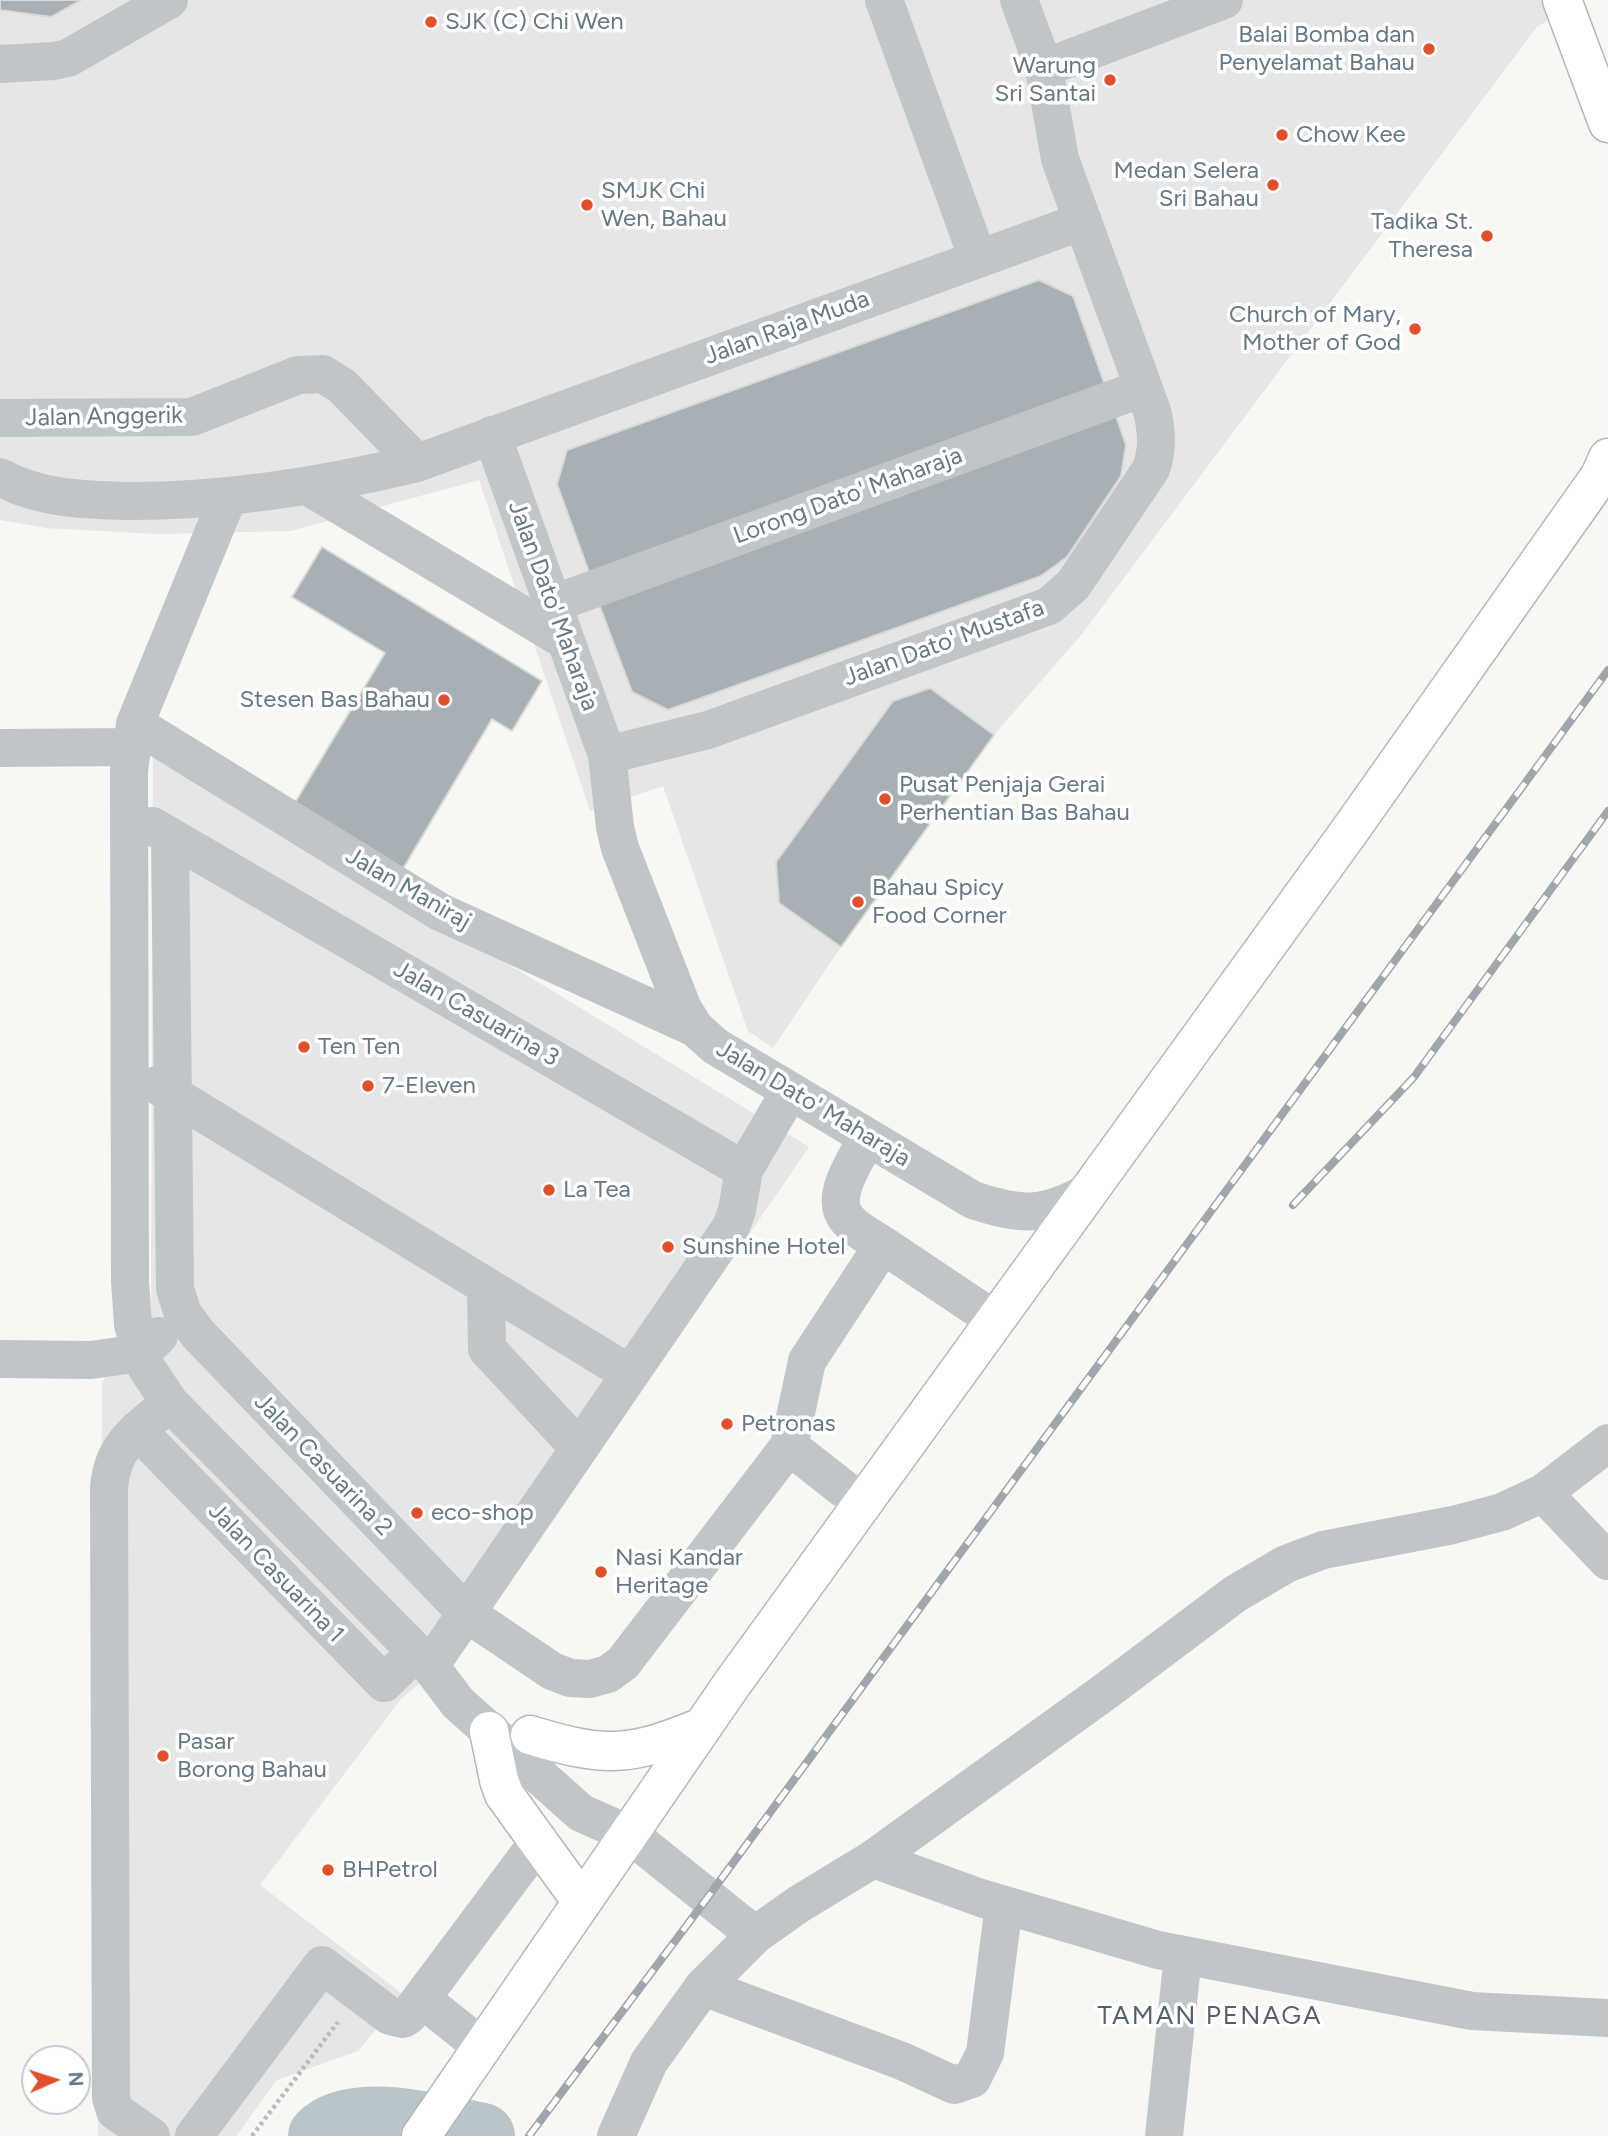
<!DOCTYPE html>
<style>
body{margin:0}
#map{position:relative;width:1608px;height:2136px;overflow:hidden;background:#f7f7f4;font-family:Figtree,sans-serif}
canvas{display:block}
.north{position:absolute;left:21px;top:2045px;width:70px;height:70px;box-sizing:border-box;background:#fff;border:2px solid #c2c9ce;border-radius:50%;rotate:87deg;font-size:19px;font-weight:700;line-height:28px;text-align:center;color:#667885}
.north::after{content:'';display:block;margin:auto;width:24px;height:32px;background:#e0512b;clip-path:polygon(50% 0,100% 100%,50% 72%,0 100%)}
</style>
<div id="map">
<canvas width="1608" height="2136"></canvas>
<div class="north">N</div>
</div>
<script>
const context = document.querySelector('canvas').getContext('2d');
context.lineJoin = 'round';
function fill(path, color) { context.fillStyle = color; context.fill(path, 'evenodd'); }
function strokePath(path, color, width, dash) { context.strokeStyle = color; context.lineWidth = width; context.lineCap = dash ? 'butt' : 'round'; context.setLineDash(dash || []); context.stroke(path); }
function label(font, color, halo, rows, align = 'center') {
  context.font = font + ' Figtree,sans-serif'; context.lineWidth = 7; context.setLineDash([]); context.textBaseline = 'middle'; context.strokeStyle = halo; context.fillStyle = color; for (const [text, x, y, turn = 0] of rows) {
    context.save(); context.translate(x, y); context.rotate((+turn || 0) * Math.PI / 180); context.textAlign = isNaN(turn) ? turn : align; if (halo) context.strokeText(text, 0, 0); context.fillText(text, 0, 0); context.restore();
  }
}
const built = new Path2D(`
 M0,0H1577L1536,28L1082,634L994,735L841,947L773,1048L748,1031L663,786L590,811L479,480L291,531L156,534L46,528L0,520Z
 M153,748L809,1147L470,1641L401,1699L260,1885L404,1995L358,2051L277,2080L236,2136H98L102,1382L151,1314Z`);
const river = new Path2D(`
 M321,2136C354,2103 440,2128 482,2136`);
const building = new Path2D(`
 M0,0H81L51,17L0,10Z
 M1039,280L1073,296L1106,388L590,575L557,484L567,450Z
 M1115,413L1126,445L1121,476L1067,557L1041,576L668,710L632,692L599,604Z
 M322,547L542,681L512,731L492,719L401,872L293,806L385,653L292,597Z
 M930,688L994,735L841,947L779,903L776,862L893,701Z`);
const path = new Path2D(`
 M252,2136L338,2022`);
const minor = new Path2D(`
 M884,0L978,259
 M0,64L54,61L68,58L169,0
 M1044,68L1224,0
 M0,418L192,417L298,375L323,374L342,386L417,463
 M492,435L607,755L615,827L620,848L683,1009L695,1028L715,1046L973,1200C1020,1216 1044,1217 1088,1192
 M0,477C39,499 87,500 130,501C228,501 322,486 417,463L1083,221
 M309,487L566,641
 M228,497L135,724L129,771L130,1281L133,1325L146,1367L170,1403L430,1666L458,1703L581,1813L629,1834L755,1935
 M553,604L1143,388
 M135,724L440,912L695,1028
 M0,748L131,747
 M607,755L708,730L1049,606L1073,585L1151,469C1158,449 1157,432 1152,411L1060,159L1044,68L1019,0
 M152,826L744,1170L790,1091
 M170,836L175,1289L183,1314L198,1334L466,1613L552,1671L570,1678L590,1679L608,1674L623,1663L789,1446L807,1361L883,1245C871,1237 856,1230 847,1219C828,1197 857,1159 867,1138
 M157,1085L630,1374
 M883,1245L995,1320
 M486,1286L487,1349L579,1448
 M0,1359L91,1360L141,1353L159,1336
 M137,1430L384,1683L416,1652
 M789,1446L863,1504
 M1543,1493L1608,1561
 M430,1666L731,1227L737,1210L744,1170
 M873,1859L981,1898L1158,1950L1472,2011L1608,2018
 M703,1987L902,2061L954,2085L972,2079L985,2053L1004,1905
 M422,1999L482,2047
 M151,2136L115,2111L111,2098L109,1488C112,1444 139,1429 170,1403
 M194,2136L322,1965L390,2016L403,2019L408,2016L539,1841
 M616,2136L649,2062L703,1987L755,1935L799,1904L873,1859L1106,1691L1235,1594L1286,1564L1323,1550L1453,1525L1502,1512L1543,1493L1608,1443
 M1164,2136L1183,1955`);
const major = new Path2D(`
 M1562,0L1608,123
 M489,1731L499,1780L504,1794L582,1902
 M530,1735C605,1758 629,1757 702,1727
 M421,2136L732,1684L1351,829L1600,476L1608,458`);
const rail = new Path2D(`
 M1293,1205L1414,1077L1608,811
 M529,2136L708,1897L1608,670`);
const markers = [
 [431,22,7,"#e0512b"],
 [1429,49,7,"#e0512b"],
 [1110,80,7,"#e0512b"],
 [1282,135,7,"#e0512b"],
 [1273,185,7,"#e0512b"],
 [587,205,7,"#e0512b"],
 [1487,236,7,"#e0512b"],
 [1415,329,7,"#e0512b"],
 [444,700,7,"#e0512b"],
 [885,799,7,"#e0512b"],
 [858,902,7,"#e0512b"],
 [304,1047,7,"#e0512b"],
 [368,1086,7,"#e0512b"],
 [549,1190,7,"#e0512b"],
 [668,1247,7,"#e0512b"],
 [727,1424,7,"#e0512b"],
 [417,1513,7,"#e0512b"],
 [601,1572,7,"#e0512b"],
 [163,1756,7,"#e0512b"],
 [328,1870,7,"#e0512b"]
];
const poiNames = [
 ["SJK (C) Chi Wen",445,22],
 ["Balai Bomba dan",1415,35,"right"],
 ["Penyelamat Bahau",1415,63,"right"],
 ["Warung",1096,66,"right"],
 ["Sri Santai",1096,94,"right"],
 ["Chow Kee",1296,135],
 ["Medan Selera",1259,171,"right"],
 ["Sri Bahau",1259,199,"right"],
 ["SMJK Chi",601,191],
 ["Wen, Bahau",601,219],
 ["Tadika St.",1473,222,"right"],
 ["Theresa",1473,250,"right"],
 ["Church of Mary,",1401,315,"right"],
 ["Mother of God",1401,343,"right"],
 ["Stesen Bas Bahau",430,700,"right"],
 ["Pusat Penjaja Gerai",899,785],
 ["Perhentian Bas Bahau",899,813],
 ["Bahau Spicy",872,888],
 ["Food Corner",872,916],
 ["Ten Ten",318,1047],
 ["7-Eleven",382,1086],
 ["La Tea",563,1190],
 ["Sunshine Hotel",682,1247],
 ["Petronas",741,1424],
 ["eco-shop",431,1513],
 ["Nasi Kandar",615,1558],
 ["Heritage",615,1586],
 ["Pasar",177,1742],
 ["Borong Bahau",177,1770],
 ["BHPetrol",342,1870]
];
const streetNames = [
 ["Jalan Raja Muda",787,328,-20],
 ["Jalan Anggerik",104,417,-1],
 ["Lorong Dato' Maharaja",848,496,-20],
 ["Jalan Dato' Maharaja",553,606,70],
 ["Jalan Dato' Mustafa",944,643,-20],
 ["Jalan Maniraj",408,889,30],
 ["Jalan Casuarina 3",476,1014,30],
 ["Jalan Dato' Maharaja",813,1104,31],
 ["Jalan Casuarina 2",323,1465,46],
 ["Jalan Casuarina 1",276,1573,46]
];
const neighbourhoodNames = [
 ["TAMAN PENAGA",1210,2016]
];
fill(built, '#e5e6e5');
strokePath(river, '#b9c5c9', 66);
fill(building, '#a7b0b5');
strokePath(building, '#d9d9d6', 2);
strokePath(major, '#b2b7bb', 41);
strokePath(path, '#b8bcbf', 4.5, [3.5, 3.5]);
strokePath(minor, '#c0c5c8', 38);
strokePath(major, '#fff', 38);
strokePath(rail, '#9fa7ac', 8);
strokePath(rail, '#fff', 5, [16]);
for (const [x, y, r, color] of markers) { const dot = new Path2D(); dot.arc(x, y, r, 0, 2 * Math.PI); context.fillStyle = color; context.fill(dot); strokePath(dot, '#fff', 2.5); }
label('24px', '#667885', '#fff', poiNames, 'left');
label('24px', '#667885', '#fff', streetNames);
context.letterSpacing = '2px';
label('26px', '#54616a', '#fff', neighbourhoodNames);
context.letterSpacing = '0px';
</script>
